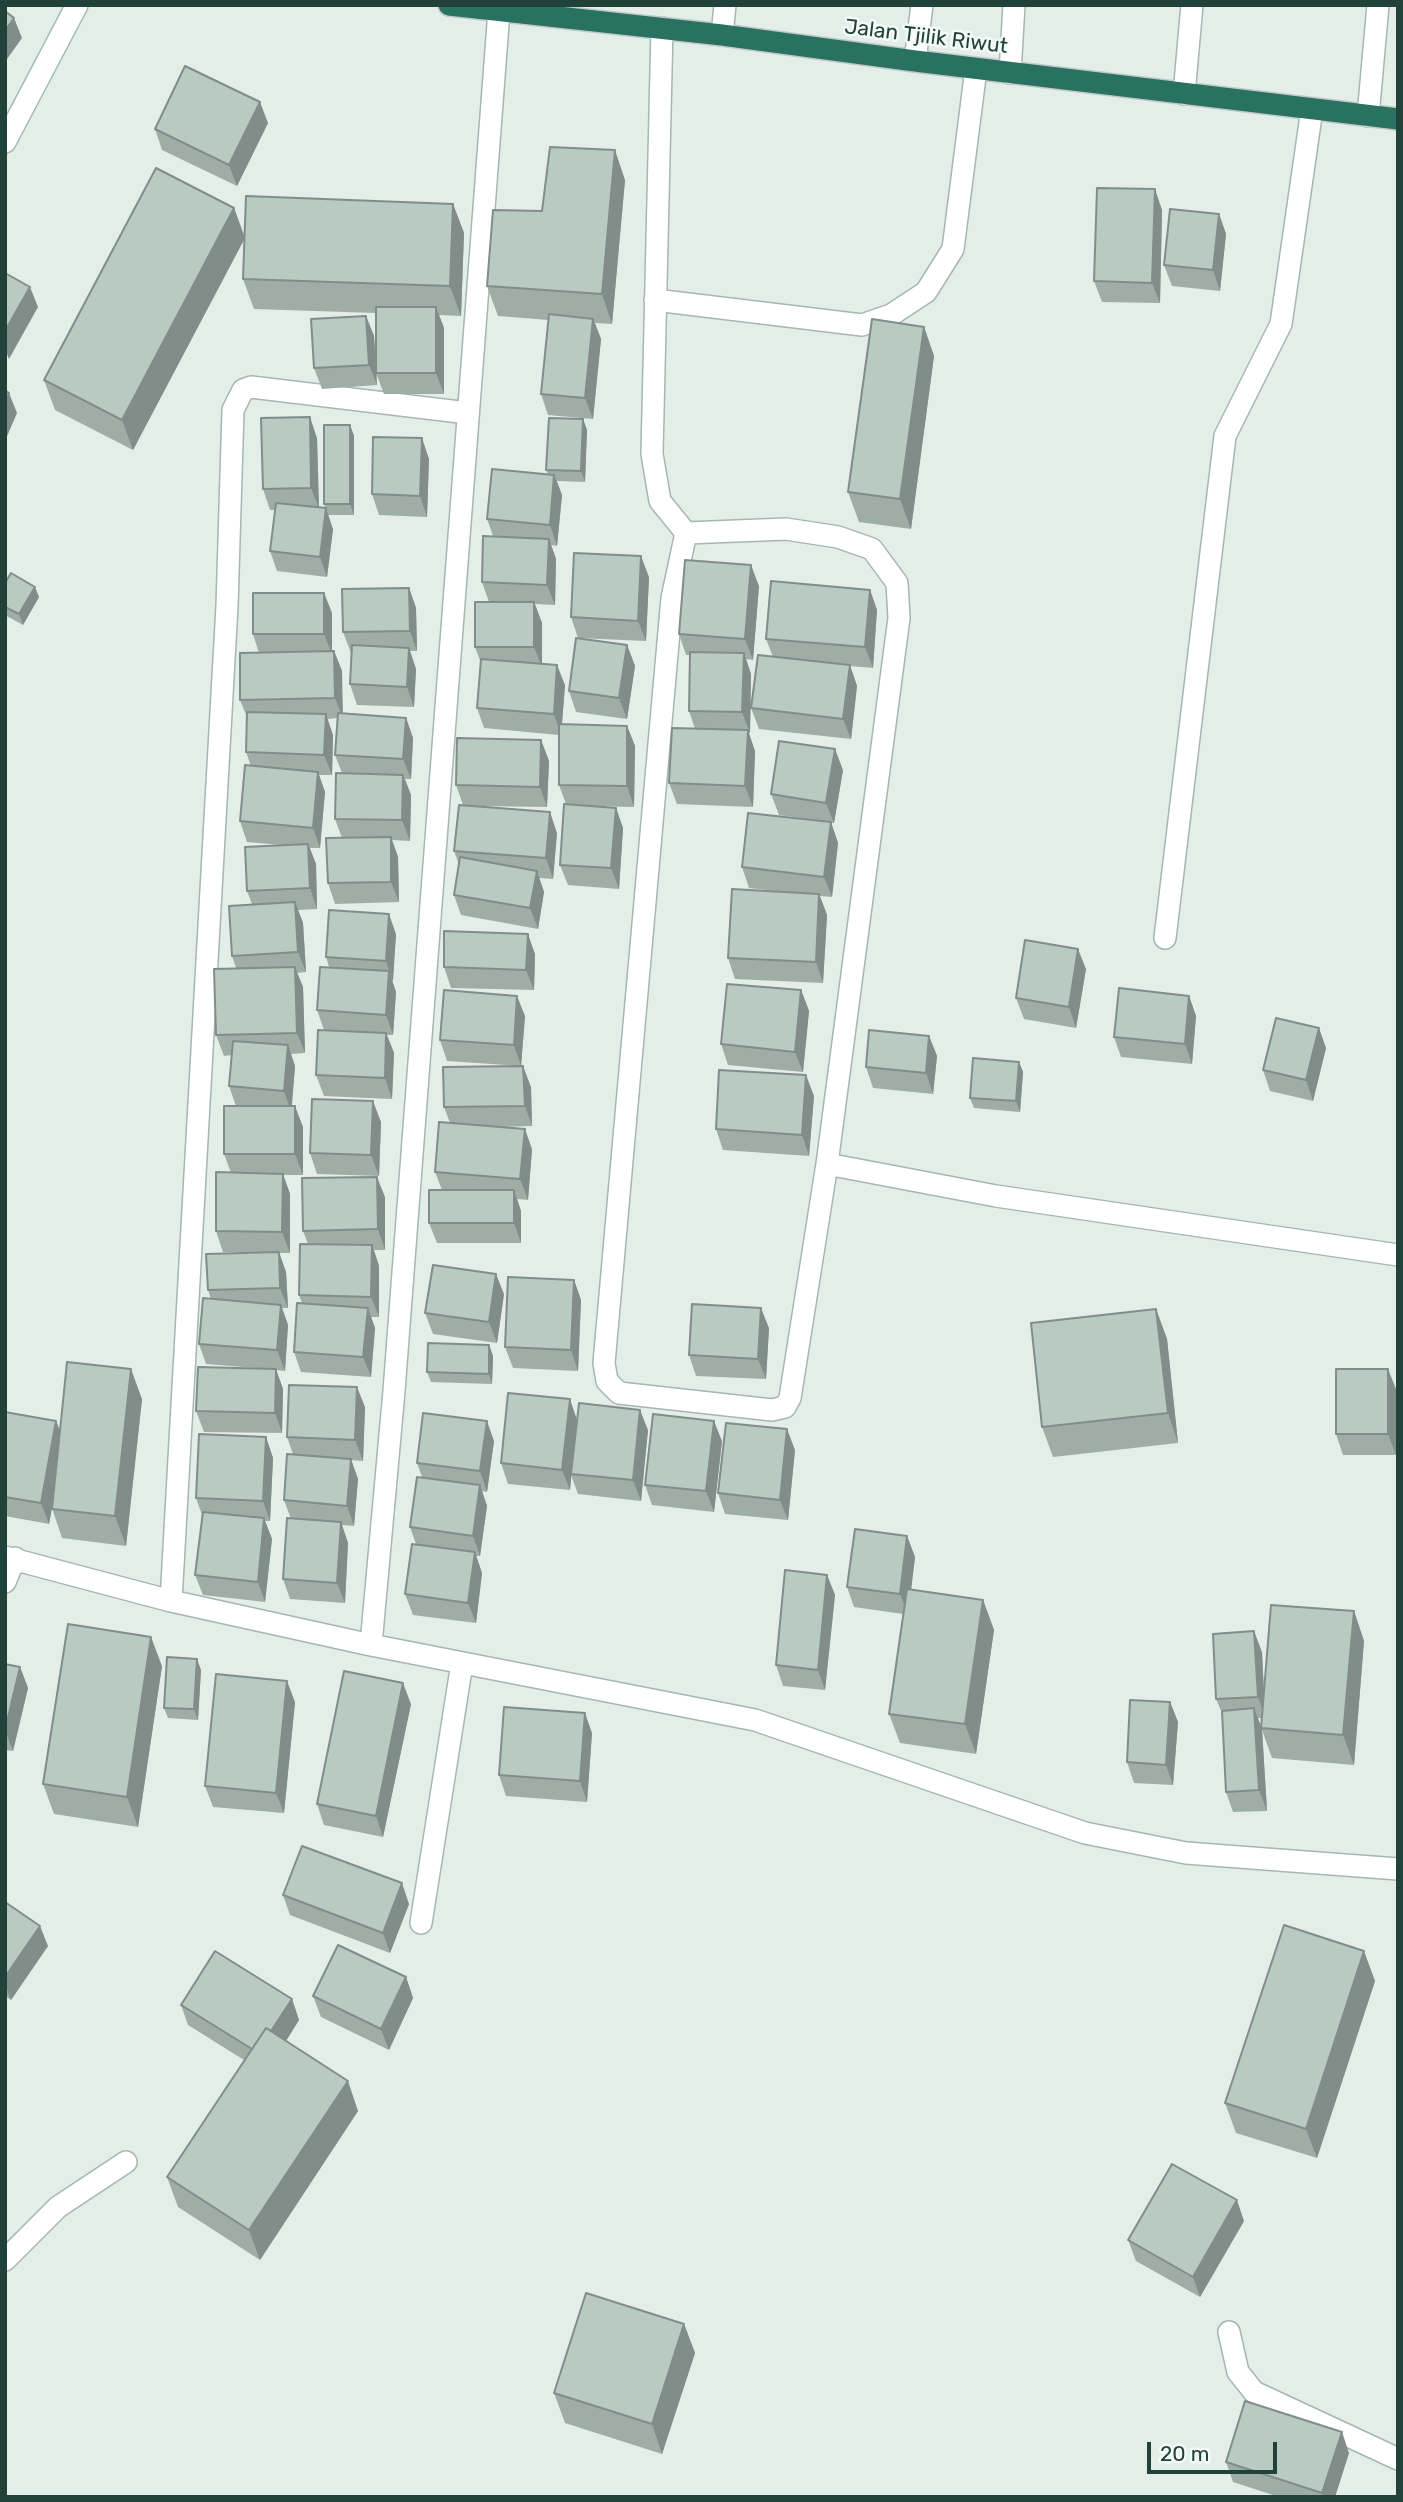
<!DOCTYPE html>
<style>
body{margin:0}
#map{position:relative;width:1403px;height:2502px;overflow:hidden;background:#e3eee9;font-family:Rubik,sans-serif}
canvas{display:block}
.frame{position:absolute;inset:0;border:7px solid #214238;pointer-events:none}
.scale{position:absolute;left:1147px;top:2442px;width:130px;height:32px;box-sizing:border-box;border:4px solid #214238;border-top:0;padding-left:9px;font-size:21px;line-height:24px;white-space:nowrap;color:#214238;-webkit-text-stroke:5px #f4faf7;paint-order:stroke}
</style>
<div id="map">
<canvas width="1403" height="2502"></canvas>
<div class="frame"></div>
<div class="scale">20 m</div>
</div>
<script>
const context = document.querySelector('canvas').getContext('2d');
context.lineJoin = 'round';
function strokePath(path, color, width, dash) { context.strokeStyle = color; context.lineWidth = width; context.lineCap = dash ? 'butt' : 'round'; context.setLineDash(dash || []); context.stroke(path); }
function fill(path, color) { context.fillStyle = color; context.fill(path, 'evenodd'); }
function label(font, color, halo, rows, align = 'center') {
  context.font = font + ' Rubik,sans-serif'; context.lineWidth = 5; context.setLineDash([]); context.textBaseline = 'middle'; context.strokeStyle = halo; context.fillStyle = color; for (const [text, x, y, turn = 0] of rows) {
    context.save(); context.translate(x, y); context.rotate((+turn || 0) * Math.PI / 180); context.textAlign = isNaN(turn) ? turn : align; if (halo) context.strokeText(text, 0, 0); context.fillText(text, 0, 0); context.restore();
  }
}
const lane = new Path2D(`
 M1184,94L1192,5
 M1368,116L1378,5
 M1165,938L1225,436L1281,324L1312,109`);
const street = new Path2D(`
 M662,28L652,454L660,501L686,533L786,529L838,537L872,549L897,583L899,618L827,1164L996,1196L1398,1255
 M722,35L725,5
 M915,61L922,5
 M1010,73L1014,5
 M655,300L862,325L891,315L926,292L953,249L976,69
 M686,533L672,598L604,1363L607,1381L619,1393L772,1410L785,1407L790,1398L827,1164
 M5,1557L171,1601L371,1645L755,1720L1085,1833L1186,1853L1398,1869
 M5,1582L15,1558
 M171,1601L227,606L233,410L243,390L251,387L468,413
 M371,1645L394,1391L499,11
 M421,1923L462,1663
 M5,2260L58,2207L126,2162
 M1229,2332L1238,2372L1254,2392L1398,2459`);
const secondary = new Path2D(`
 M5,142L77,5`);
const highway = new Path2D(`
 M449,5L722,35L915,61L1398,119`);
const wall = new Path2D(`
 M268,123L237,186L162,150L155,129Z
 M625,180L612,324L595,323L601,339L593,419L548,415L541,394L548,320L498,316L487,286L542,211Z
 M453,204L464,233L461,316L439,315L444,328V394H384L376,373V313L254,309L243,279L244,239L133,450L55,410L44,380L234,208L244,236Z
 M1162,210L1160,303L1102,302L1094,281Z
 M1219,214L1226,234L1220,291L1172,286L1164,265Z
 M366,316L374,336L377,385L322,389L314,368Z
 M924,327L934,356L911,529L859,522L848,492Z
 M583,419L587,430L585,482L557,481L562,495L557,546L551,545L556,559L555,605L535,604L542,623V663L565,685L562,724L627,726L635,746L634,807L587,806L616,808L623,828L619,889L568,885L560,865L566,804L559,785V735L484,728L477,708L481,663L475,647L489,602L482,582L493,536L487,519L548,474L546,470Z
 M350,425L354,436V515H328L324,504Z
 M317,438L319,508L333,529L327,577L277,571L270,551L275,510H270L263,489Z
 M429,459L427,517L379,515L372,494Z
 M649,577L646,641L578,638L571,617Z
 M5,583L39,597L23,625L5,615Z
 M759,586L753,660L746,659L751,674L750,733H748L755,751L753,807L677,804L669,783L695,729L689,711L690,655H686L679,634Z
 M409,588L416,608L417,651H410L416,669L414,707L357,705L350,684L351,653L343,632Z
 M870,590L877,610L873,668L850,666L857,686L851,739L759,729L751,708L773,657L766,639Z
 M324,593L332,613V651H334L342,671V713L406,718L413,738L411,779H405L411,795L410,841L392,840L398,857L399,902L335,904L328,883L342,838L335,819L342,773L335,755L338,718L327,719L333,735L332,775H319L325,792L320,848H310L316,864L317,909L298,910L303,923L306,972L297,973L303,987L305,1053L291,1054L295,1066L292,1106L303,1127V1175H283L290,1194V1253H279L286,1272L288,1308H282L288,1325L285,1371L276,1370L283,1389L282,1433L204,1432L196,1411L256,1368L206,1364L199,1344L211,1299L208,1290L253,1252H223L216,1231L231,1173L224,1154L236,1106L229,1086L232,1055L224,1056L216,1035L236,968L232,956L252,904L247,891L281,845L247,842L240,821L251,766L246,752L247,717L240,700L259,653L253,634Z
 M627,645L635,666L627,719L576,712L569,691Z
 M541,740L549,761L547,807L476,806L557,833L553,879L539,878L544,892L538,929L461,915L454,895L459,864L454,851L463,805L456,785Z
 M843,770L834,823H831L838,843L832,897L820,896L827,915L823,983L735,979L728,958L785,892L749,888L742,867L816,820L779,815L771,794Z
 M396,934L392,981L396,992L393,1035H387L394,1053L392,1099L324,1096L316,1075L324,1030L317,1010L329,967L326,957Z
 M535,954L534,990L451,988L444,967Z
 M1086,969L1076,1028L1024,1019L1016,998Z
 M801,990L809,1011L803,1072L728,1065L721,1044Z
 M1189,996L1196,1016L1192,1064L1121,1057L1114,1037Z
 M525,1016L521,1066L447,1061L440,1040Z
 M929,1036L937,1056L933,1094L873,1088L866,1067Z
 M1326,1048L1313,1101L1270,1091L1263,1070Z
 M1019,1062L1023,1072L1020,1112L974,1108L970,1098Z
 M531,1087L532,1126L500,1127L532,1149L528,1200L517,1199L521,1211V1243H437L429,1223L442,1190L435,1172L450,1123L444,1107Z
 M814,1096L809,1156L723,1150L716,1129Z
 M381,1122L379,1176L317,1174L310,1153Z
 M385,1197V1250H374L379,1266V1317H371L375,1328L371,1377L301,1372L294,1352L302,1303L299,1295L308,1244L303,1231Z
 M574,1280L581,1300L578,1371L513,1368L505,1347Z
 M504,1294L497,1343L433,1334L425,1313Z
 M1156,1309L1167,1339L1178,1443L1053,1457L1042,1427Z
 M769,1328L766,1379L696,1376L689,1355Z
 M489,1345L493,1356L492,1384L431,1382L427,1372Z
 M1396,1389V1455H1343L1336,1434Z
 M142,1399L126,1546L62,1538L52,1508L49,1524L5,1516V1412L56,1421L60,1430Z
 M365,1407L363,1461L351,1460L358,1479L354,1526L342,1525L348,1543L345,1603L290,1599L283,1579L291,1519L284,1500L293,1454L287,1437Z
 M577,1420L648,1430L641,1501L578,1494L571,1475L570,1490L508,1484L501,1463Z
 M266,1437L273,1458L270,1521H265L272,1539L265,1602L203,1595L195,1575L202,1515L196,1498Z
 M494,1441L487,1492L482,1491L487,1506L480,1556H476L482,1573L476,1623L413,1615L405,1594L416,1544L410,1527L422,1477L417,1463Z
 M722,1441L714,1512L652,1505L645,1485Z
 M795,1450L788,1520L725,1514L718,1493Z
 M907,1536L915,1557L911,1590L983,1600L994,1630L976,1754L900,1743L889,1714L903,1614L854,1607L847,1587Z
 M827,1575L835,1595L825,1690L783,1686L776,1665Z
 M1354,1611L1364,1641L1354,1765L1272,1758L1262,1730L1267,1811L1233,1812L1226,1792L1222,1713L1216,1699L1262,1652L1264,1692ZM1258,1718H1262L1261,1727Z
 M5,1664L20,1667L28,1688L13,1751L5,1750Z
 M162,1666L138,1827L54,1814L43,1784Z
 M201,1670L198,1720L168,1718L164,1708Z
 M295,1702L284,1813L213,1807L205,1786Z
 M1170,1702L1178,1722L1173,1785L1134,1783L1127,1762Z
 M411,1704L383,1837L324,1825L317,1804Z
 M592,1733L587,1802L506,1796L499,1775Z
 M283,1895L409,1904L390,1953L290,1915Z
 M5,1902L48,1946L11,2000L5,1996Z
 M406,1977L413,1998L389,2050L321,2017L313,1996Z
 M1375,1981L1317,2158L1236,2133L1225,2103Z
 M292,1999L299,2020L286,2041L358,2111L260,2260L178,2207L167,2177L244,2060L188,2025L181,2005Z
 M1244,2221L1200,2297L1136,2261L1128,2240Z
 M684,2324L695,2353L662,2454L565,2423L554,2393Z
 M1349,2453L1335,2497H1279L1233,2482L1226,2462Z`);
const shadedWall = new Path2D(`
 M14,18L22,38L5,62V31Z
 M260,102L268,123L237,186L229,165Z
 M615,150L625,180L612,324L602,294Z
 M1155,189L1162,210L1160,303L1152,283Z
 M453,204L464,233L461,316L450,286Z
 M234,208L245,238L133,450L122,420Z
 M1219,214L1226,234L1220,291L1213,270Z
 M30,287L38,307L9,359L5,349V331Z
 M436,307L444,328V394L436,373Z
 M366,316L374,336L377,385L369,365Z
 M593,319L601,339L593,419L585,398Z
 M924,327L934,356L911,529L900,499Z
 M9,393L17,413L5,441V403Z
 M310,417L317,438L319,509L311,488Z
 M583,419L587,430L585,482L581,471Z
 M350,425L354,436V515L350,504Z
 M422,438L429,459L427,517L420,496Z
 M554,475L562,495L557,546L550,525Z
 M326,508L333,529L327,577L320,557Z
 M549,539L556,559L555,605L547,585Z
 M641,556L649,577L646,641L638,621Z
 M751,565L759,586L753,660L745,639Z
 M35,587L39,597L23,625L19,614Z
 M409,588L416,608L417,651L410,631Z
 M870,590L877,610L873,668L865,647Z
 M324,593L332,613V654L324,634Z
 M534,602L542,623V667L534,647Z
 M627,645L635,666L627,719L619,698Z
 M409,648L416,669L414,707L407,687Z
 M334,651L342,671L343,718L335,698Z
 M744,653L751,674L750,733L742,712Z
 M557,665L565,685L561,735L554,714Z
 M850,665L857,686L851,739L843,719Z
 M326,714L333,735L332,775L324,755Z
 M406,718L413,738L411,779L403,759Z
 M627,726L635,746L634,807L627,786Z
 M748,730L755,751L753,807L745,786Z
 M541,740L549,761L547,807L540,787Z
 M835,749L843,770L834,823L826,803Z
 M318,772L325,792L320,848L313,828Z
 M403,775L411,795L410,841L402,820Z
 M616,808L623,828L619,889L611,868Z
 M550,812L557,833L553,879L546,858Z
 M831,822L838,843L832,897L824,877Z
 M391,837L398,857L399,902L391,882Z
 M308,844L316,864L317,909L310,888Z
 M537,871L544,892L538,929L530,908Z
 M819,894L827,915L823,983L816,962Z
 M295,902L303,923L306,972L298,952Z
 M389,914L396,934L393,982L386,961Z
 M528,934L535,954L534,990L526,970Z
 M1078,949L1086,969L1076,1028L1069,1007Z
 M295,967L303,987L305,1053L297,1033Z
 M389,971L396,992L393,1035L386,1015Z
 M801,990L809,1011L803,1072L795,1052Z
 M517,996L525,1016L521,1066L514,1045Z
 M1189,996L1196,1016L1192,1064L1185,1044Z
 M1319,1028L1326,1048L1313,1101L1306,1080Z
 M386,1033L394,1053L392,1099L385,1078Z
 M929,1036L937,1056L933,1094L926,1073Z
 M288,1045L295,1066L291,1112L284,1091Z
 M1019,1062L1023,1072L1020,1112L1016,1101Z
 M523,1066L531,1087L532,1126L525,1106Z
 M806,1075L814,1096L809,1156L802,1135Z
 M373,1101L381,1122L379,1176L371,1155Z
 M295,1106L303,1127V1175L295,1154Z
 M525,1129L532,1149L528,1200L520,1179Z
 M283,1174L290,1194V1253L282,1232Z
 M377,1177L385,1197V1250L378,1229Z
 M514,1190L521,1211V1243L514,1223Z
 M372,1245L379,1266V1317L371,1297Z
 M279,1252L286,1272L288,1308L280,1288Z
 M496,1274L504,1294L497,1343L489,1322Z
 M574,1280L581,1300L578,1371L571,1350Z
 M281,1305L288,1325L285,1371L277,1350Z
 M368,1308L375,1328L371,1377L363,1357Z
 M761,1308L769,1328L766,1379L758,1359Z
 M1156,1309L1167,1339L1178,1443L1168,1413Z
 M489,1345L493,1356L492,1384L489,1374Z
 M131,1369L142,1399L126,1546L115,1516Z
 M276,1369L283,1389L282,1433L275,1413Z
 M1388,1369L1396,1389V1455L1388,1434Z
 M357,1387L365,1407L363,1461L355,1440Z
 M570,1399L577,1420L570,1490L562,1470Z
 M640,1410L648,1430L641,1501L633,1480Z
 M56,1421L64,1442L49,1524L41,1503Z
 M487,1421L494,1441L487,1492L480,1471Z
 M714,1421L722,1441L714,1512L706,1491Z
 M787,1429L795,1450L788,1520L780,1500Z
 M266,1437L273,1458L270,1521L263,1501Z
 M351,1459L358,1479L354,1526L347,1506Z
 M480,1485L487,1506L480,1556L473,1536Z
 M264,1518L272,1539L265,1602L258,1582Z
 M341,1522L348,1543L345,1603L337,1583Z
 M907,1536L915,1557L908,1615L900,1594Z
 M475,1552L482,1573L476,1623L468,1603Z
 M827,1575L835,1595L825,1690L818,1670Z
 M983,1600L994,1630L976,1754L965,1724Z
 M1354,1611L1364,1641L1354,1765L1343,1735Z
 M1254,1631L1262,1652L1265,1717L1258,1697Z
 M151,1637L162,1666L138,1827L127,1797Z
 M197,1659L201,1670L198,1720L194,1709Z
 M20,1667L28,1688L13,1751L5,1730Z
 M287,1681L295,1702L284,1813L276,1793Z
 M403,1683L411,1704L383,1837L376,1816Z
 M1170,1702L1178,1722L1173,1785L1166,1765Z
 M1254,1708L1262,1729L1267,1811L1259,1790Z
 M585,1713L592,1733L587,1802L580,1781Z
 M402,1883L409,1904L390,1953L383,1933Z
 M40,1926L48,1946L11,2000L5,1984V1977Z
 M1364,1951L1375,1981L1317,2158L1306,2129Z
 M406,1977L413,1998L389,2050L381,2029Z
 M292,1999L299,2020L265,2074L258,2053Z
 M348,2081L358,2111L260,2260L249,2230Z
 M1237,2200L1244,2221L1200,2297L1193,2277Z
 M684,2324L695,2353L662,2454L652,2424Z
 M1342,2432L1349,2453L1335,2497H1324L1322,2493Z`);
const building = new Path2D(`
 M5,11L14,18L5,31Z
 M185,66L260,102L229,165L155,129Z
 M550,147L615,150L602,294L487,286L493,210L542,211Z
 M156,168L234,208L122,420L44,380Z
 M1097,188L1155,189L1152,283L1094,281Z
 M246,196L453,204L450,286L243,279Z
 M1170,209L1219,214L1213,270L1164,265Z
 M5,273L30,287L5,331Z
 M376,307H436V373H376Z
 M549,314L593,319L585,398L541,394Z
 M366,316L369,365L314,368L311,319Z
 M872,319L924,327L900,499L848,492Z
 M5,391L9,393L5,403Z
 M310,417L311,488L263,489L261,418Z
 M549,418L583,419L581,471L546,470Z
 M324,425H350V504H324Z
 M373,437L422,438L420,496L372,494Z
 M492,469L554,475L550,525L487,519Z
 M276,503L326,508L320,557L270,551Z
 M483,536L549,539L547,585L482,582Z
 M574,553L641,556L638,621L571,617Z
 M685,560L751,565L745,639L679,634Z
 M11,573L35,587L19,614L5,607V583Z
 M771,581L870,590L865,647L766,639Z
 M409,588L410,631L343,632L342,589Z
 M253,593H324V634H253Z
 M475,602H534V647H475Z
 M576,638L627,645L619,698L569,691Z
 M352,645L409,648L407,687L350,684Z
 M334,651L335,698L240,700V653Z
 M690,652L744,653L742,712L689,711Z
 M758,655L850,665L843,719L751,708Z
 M481,659L557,665L554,714L477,708Z
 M247,712L326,714L324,755L246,752Z
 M338,713L406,718L403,759L335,755Z
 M559,724L627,726V786L559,785Z
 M672,728L748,730L745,786L669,783Z
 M457,738L541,740L540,787L456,785Z
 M779,741L835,749L826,803L771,794Z
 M245,765L318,772L313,828L240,821Z
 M336,773L403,775L402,820L335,819Z
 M564,804L616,808L611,868L560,865Z
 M459,805L550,812L546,858L454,851Z
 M748,813L831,822L824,877L742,867Z
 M391,837V882L328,883L326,838Z
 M308,844L310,888L247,891L245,847Z
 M460,857L537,871L530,908L454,895Z
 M732,889L819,894L816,962L728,958Z
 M295,902L298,952L232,956L229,906Z
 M329,910L389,914L386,961L326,957Z
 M444,931L528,934L526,970L444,967Z
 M1025,940L1078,949L1069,1007L1016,998Z
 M295,967L297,1033L216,1035L214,969Z
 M320,967L389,971L386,1015L317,1010Z
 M727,984L801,990L795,1052L721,1044Z
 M1119,988L1189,996L1185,1044L1114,1037Z
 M444,990L517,996L514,1045L440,1040Z
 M1276,1018L1319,1028L1306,1080L1263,1070Z
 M318,1030L386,1033L385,1078L316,1075Z
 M869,1030L929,1036L926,1073L866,1067Z
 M233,1041L288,1045L284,1091L229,1086Z
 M973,1058L1019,1062L1016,1101L970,1098Z
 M523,1066L525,1106L444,1107L443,1067Z
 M719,1070L806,1075L802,1135L716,1129Z
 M312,1099L373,1101L371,1155L310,1153Z
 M224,1106H295V1154H224Z
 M439,1122L525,1129L520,1179L435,1172Z
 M216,1172L283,1174L282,1232L216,1231Z
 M377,1177L378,1229L303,1231L302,1178Z
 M429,1190H514V1223H429Z
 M300,1244L372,1245L371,1297L299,1295Z
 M279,1252L280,1288L208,1290L206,1254Z
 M433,1265L496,1274L489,1322L425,1313Z
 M508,1277L574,1280L571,1350L505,1347Z
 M203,1298L281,1305L277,1350L199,1344Z
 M297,1303L368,1308L363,1357L294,1352Z
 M692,1304L761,1308L758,1359L689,1355Z
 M1156,1309L1168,1413L1042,1427L1031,1323Z
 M428,1343L489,1345V1374L427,1372Z
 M67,1362L131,1369L115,1516L52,1509Z
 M198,1367L276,1369L275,1413L196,1411Z
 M1336,1369H1388V1434H1336Z
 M289,1385L357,1387L355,1440L287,1437Z
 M508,1393L570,1399L562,1470L501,1463Z
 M579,1403L640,1410L633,1480L571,1474Z
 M5,1412L56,1421L41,1503L5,1497Z
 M423,1413L487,1421L480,1471L417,1463Z
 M653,1414L714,1421L706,1491L645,1485Z
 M726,1423L787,1429L780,1500L718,1493Z
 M199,1434L266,1437L263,1501L196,1498Z
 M287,1454L351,1459L347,1506L284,1500Z
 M417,1477L480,1485L473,1536L410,1527Z
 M203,1512L264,1518L258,1582L195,1575Z
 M287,1518L341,1522L337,1583L283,1579Z
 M855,1529L907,1536L900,1594L847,1587Z
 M412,1544L475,1552L468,1603L405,1594Z
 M785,1570L827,1575L818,1670L776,1665Z
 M907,1589L983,1600L965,1724L889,1714Z
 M1271,1605L1354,1611L1343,1735L1261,1728Z
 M68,1624L151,1637L127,1797L43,1784Z
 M1254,1631L1258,1697L1216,1699L1213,1634Z
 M167,1657L197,1659L194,1709L164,1708Z
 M5,1664L20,1667L5,1730Z
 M344,1671L403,1683L376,1816L317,1804Z
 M216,1674L287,1681L276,1793L205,1786Z
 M1398,1674V1746H1397Z
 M1130,1700L1170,1702L1166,1765L1127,1762Z
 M504,1707L585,1713L580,1781L499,1775Z
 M1254,1708L1259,1790L1226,1792L1222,1711Z
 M302,1846L402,1883L383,1933L283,1895Z
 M5,1902L40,1926L5,1977Z
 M1284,1925L1364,1951L1306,2129L1225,2103Z
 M338,1945L406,1977L381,2029L313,1996Z
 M215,1951L292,1999L271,2031L266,2028L252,2049L181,2005Z
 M266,2028L348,2081L249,2230L167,2177Z
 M1172,2164L1237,2200L1193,2277L1128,2240Z
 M586,2293L684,2324L652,2424L554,2393Z
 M1245,2401L1342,2432L1322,2493L1226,2462Z`);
const streetNames = [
 ["Jalan Tjilik Riwut",926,37,7]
];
strokePath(lane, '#a5b7b0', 24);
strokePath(street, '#a5b7b0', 24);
strokePath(secondary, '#a0bbb1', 24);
strokePath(highway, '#c1cac7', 24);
strokePath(lane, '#fff', 21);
strokePath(street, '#fff', 21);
strokePath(secondary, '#fff', 21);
strokePath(highway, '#297161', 21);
fill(wall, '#9eaea7');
fill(shadedWall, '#818d88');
fill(building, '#b8cac2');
strokePath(building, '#818d88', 2);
label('21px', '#214238', '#f4faf7', streetNames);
</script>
